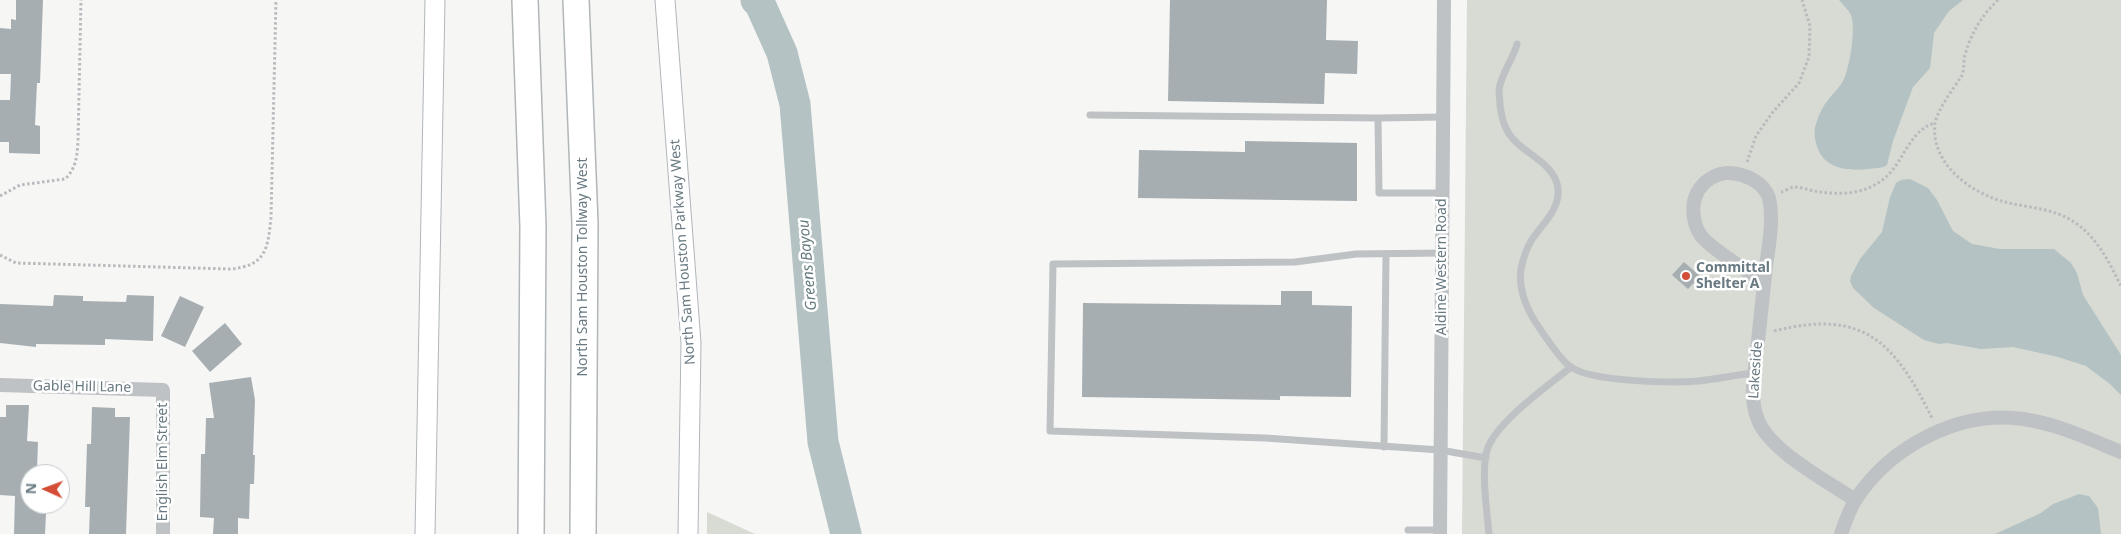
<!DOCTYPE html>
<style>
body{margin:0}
#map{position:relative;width:2121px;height:534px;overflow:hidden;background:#f6f6f4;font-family:"Noto Sans",sans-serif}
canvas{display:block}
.north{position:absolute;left:20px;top:464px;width:50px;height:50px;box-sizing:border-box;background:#fff;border:1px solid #c3c9cd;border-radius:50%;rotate:272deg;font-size:14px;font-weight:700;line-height:20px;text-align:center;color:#687982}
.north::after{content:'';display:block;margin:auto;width:18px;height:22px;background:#d34d37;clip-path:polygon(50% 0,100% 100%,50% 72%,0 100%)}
</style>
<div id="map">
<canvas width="2121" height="534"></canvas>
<div class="north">N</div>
</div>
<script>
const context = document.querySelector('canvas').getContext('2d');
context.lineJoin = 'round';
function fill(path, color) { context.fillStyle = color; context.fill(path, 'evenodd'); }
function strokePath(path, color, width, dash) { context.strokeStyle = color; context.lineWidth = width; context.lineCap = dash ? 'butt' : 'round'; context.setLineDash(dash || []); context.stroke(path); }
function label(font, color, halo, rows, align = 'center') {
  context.font = font + ' "Noto Sans",sans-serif'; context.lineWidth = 5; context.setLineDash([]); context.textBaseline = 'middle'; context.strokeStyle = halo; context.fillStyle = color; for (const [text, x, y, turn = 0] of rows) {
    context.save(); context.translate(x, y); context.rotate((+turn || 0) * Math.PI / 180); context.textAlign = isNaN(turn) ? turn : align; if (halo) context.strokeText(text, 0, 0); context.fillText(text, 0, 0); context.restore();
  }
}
const green = new Path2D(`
 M1467,0H2121V534H1462Z
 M707,512L755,534H707Z`);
const water = new Path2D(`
 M1839,0H1963L1949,11L1934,33L1930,68L1913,87L1893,141L1887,165L1884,167C1858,171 1824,175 1816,143C1814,136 1814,128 1817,121C1819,114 1823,106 1828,100C1833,93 1840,88 1844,79C1850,65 1856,29 1851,15C1848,9 1843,5 1839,0Z
 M1910,179L1928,188L1937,200L1953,231L1972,244L2000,249H2054L2071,263L2077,273L2083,295L2121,355V395L2110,384L2086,366L2058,357L2013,347L1981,349L1947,343L1939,344L1924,340L1874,308L1853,288L1850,281L1851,276L1860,259L1882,232L1890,197L1896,183L1901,180Z
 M2079,494L2089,496L2098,508L2101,534H1995L2041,513L2053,504Z`);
const river = new Path2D(`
 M756,0L760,4L782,53L795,104L823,442L846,534`);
const building = new Path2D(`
 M16,0H43L40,83H37L35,125L40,126V154L9,153V142H0V100H10L11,74H0V28L11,29V19L16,20Z
 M1170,0H1327L1326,40L1358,41L1357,74L1325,73L1324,104L1168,101Z
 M1245,141L1357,143V201L1138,198L1139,150L1245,152Z
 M1684,262L1700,276L1688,289L1672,275Z
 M1281,291H1312V305L1352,306L1351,397L1280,396V400L1082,397L1083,303L1281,305Z
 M54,295L83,296V301L126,302L127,295L154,296L153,341L105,339V345L36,344V347L0,343V304L53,306Z
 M180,296L204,307L185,347L161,336Z
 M225,323L242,344L210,372L192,351Z
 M251,377L255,400L253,455H255L254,484H250L249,519L238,518V534H213L214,518L200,517L201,454H205L206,418H214L209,383Z
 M6,405H29L27,441L38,442L37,471H30V504H37V513L46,514L45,534H14L15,496L0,495V417H6Z
 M92,407L115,408V417H130L126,534H89L90,507H85L87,444H91Z`);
const path = new Path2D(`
 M1998,0C1982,15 1971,33 1965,55C1963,62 1965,71 1961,77C1953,89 1938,109 1935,123C1930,164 1971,193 2005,202C2028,208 2054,208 2074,222C2097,237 2109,262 2121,286
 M1747,162L1756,136L1772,113L1799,83L1809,57L1810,26L1802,0
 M1781,192C1785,191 1791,187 1795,187C1801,187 1809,190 1814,191C1837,195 1862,195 1881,181C1904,165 1908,130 1935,123
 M0,196L20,185L65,179C76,169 77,156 78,142L81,0
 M0,255L16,263L230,269C266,266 268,249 271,217L276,0
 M1774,331C1865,308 1895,343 1933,420`);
const service = new Path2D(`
 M1517,44C1513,60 1501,73 1499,90C1499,94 1500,100 1500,105C1502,119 1505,132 1516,142C1530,156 1556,166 1558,189C1560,210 1541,225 1531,241C1526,250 1523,259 1521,269C1518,291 1528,312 1540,329C1548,340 1560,360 1571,367C1592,382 1672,383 1698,381C1717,379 1735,375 1754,373
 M1090,115L1378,118
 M1442,193H1379L1378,118L1443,117
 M1442,253L1356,254L1295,262L1053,264L1050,431L1265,438L1440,450L1486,458
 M1384,447L1386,254
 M1408,530H1440
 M1489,534C1487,512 1481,471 1487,450C1496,422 1548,386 1571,367`);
const minor = new Path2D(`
 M1764,283C1746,269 1723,257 1706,241C1693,230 1690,207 1697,193C1703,181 1717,172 1730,173C1745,174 1764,182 1769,198C1774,220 1769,244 1766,266C1763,297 1759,329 1756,360C1753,380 1750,400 1758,420C1770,451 1827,481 1855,500
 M0,385L163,390V534
 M1440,534L1444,0
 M1841,534C1845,522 1849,510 1856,499C1891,446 1959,410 2023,419C2058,424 2089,439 2121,452`);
const secondary = new Path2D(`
 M665,0L691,343L688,534
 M425,534L435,0`);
const motorway = new Path2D(`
 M525,0L533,227L531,534
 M576,0L585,224L583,534`);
const markers = [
 [1686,276,5,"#d34d37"]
];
const streetNames = [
 ["North Sam Houston Parkway West",683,252,-94],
 ["North Sam Houston Tollway West",583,267,-90],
 ["Aldine Western Road",1442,267,-90],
 ["Lakeside",1756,370,-86],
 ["Gable Hill Lane",82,387,1],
 ["English Elm Street",163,462,-90]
];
const poiNames = [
 ["Committal",1696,268],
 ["Shelter A",1696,284]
];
const waterNames = [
 ["Greens Bayou",808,265,-95]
];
fill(green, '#d7dbd3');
fill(water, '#b4c2c4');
strokePath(river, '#b4c2c4', 31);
fill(building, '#a6aeb2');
strokePath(secondary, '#b0b6ba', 21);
strokePath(motorway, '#b1b6b8', 28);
strokePath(path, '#b8bbbd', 3, [2.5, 2.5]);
strokePath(service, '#bec2c5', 7);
strokePath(minor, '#bec2c5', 14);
strokePath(secondary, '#fff', 19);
strokePath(motorway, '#fff', 25);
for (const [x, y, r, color] of markers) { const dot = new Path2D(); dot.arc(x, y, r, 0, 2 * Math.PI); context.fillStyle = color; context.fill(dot); strokePath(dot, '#fff', 2); }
label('14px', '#687982', '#fff', streetNames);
label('bold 14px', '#687982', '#fff', poiNames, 'left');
label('italic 15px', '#647a7e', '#fff', waterNames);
</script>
